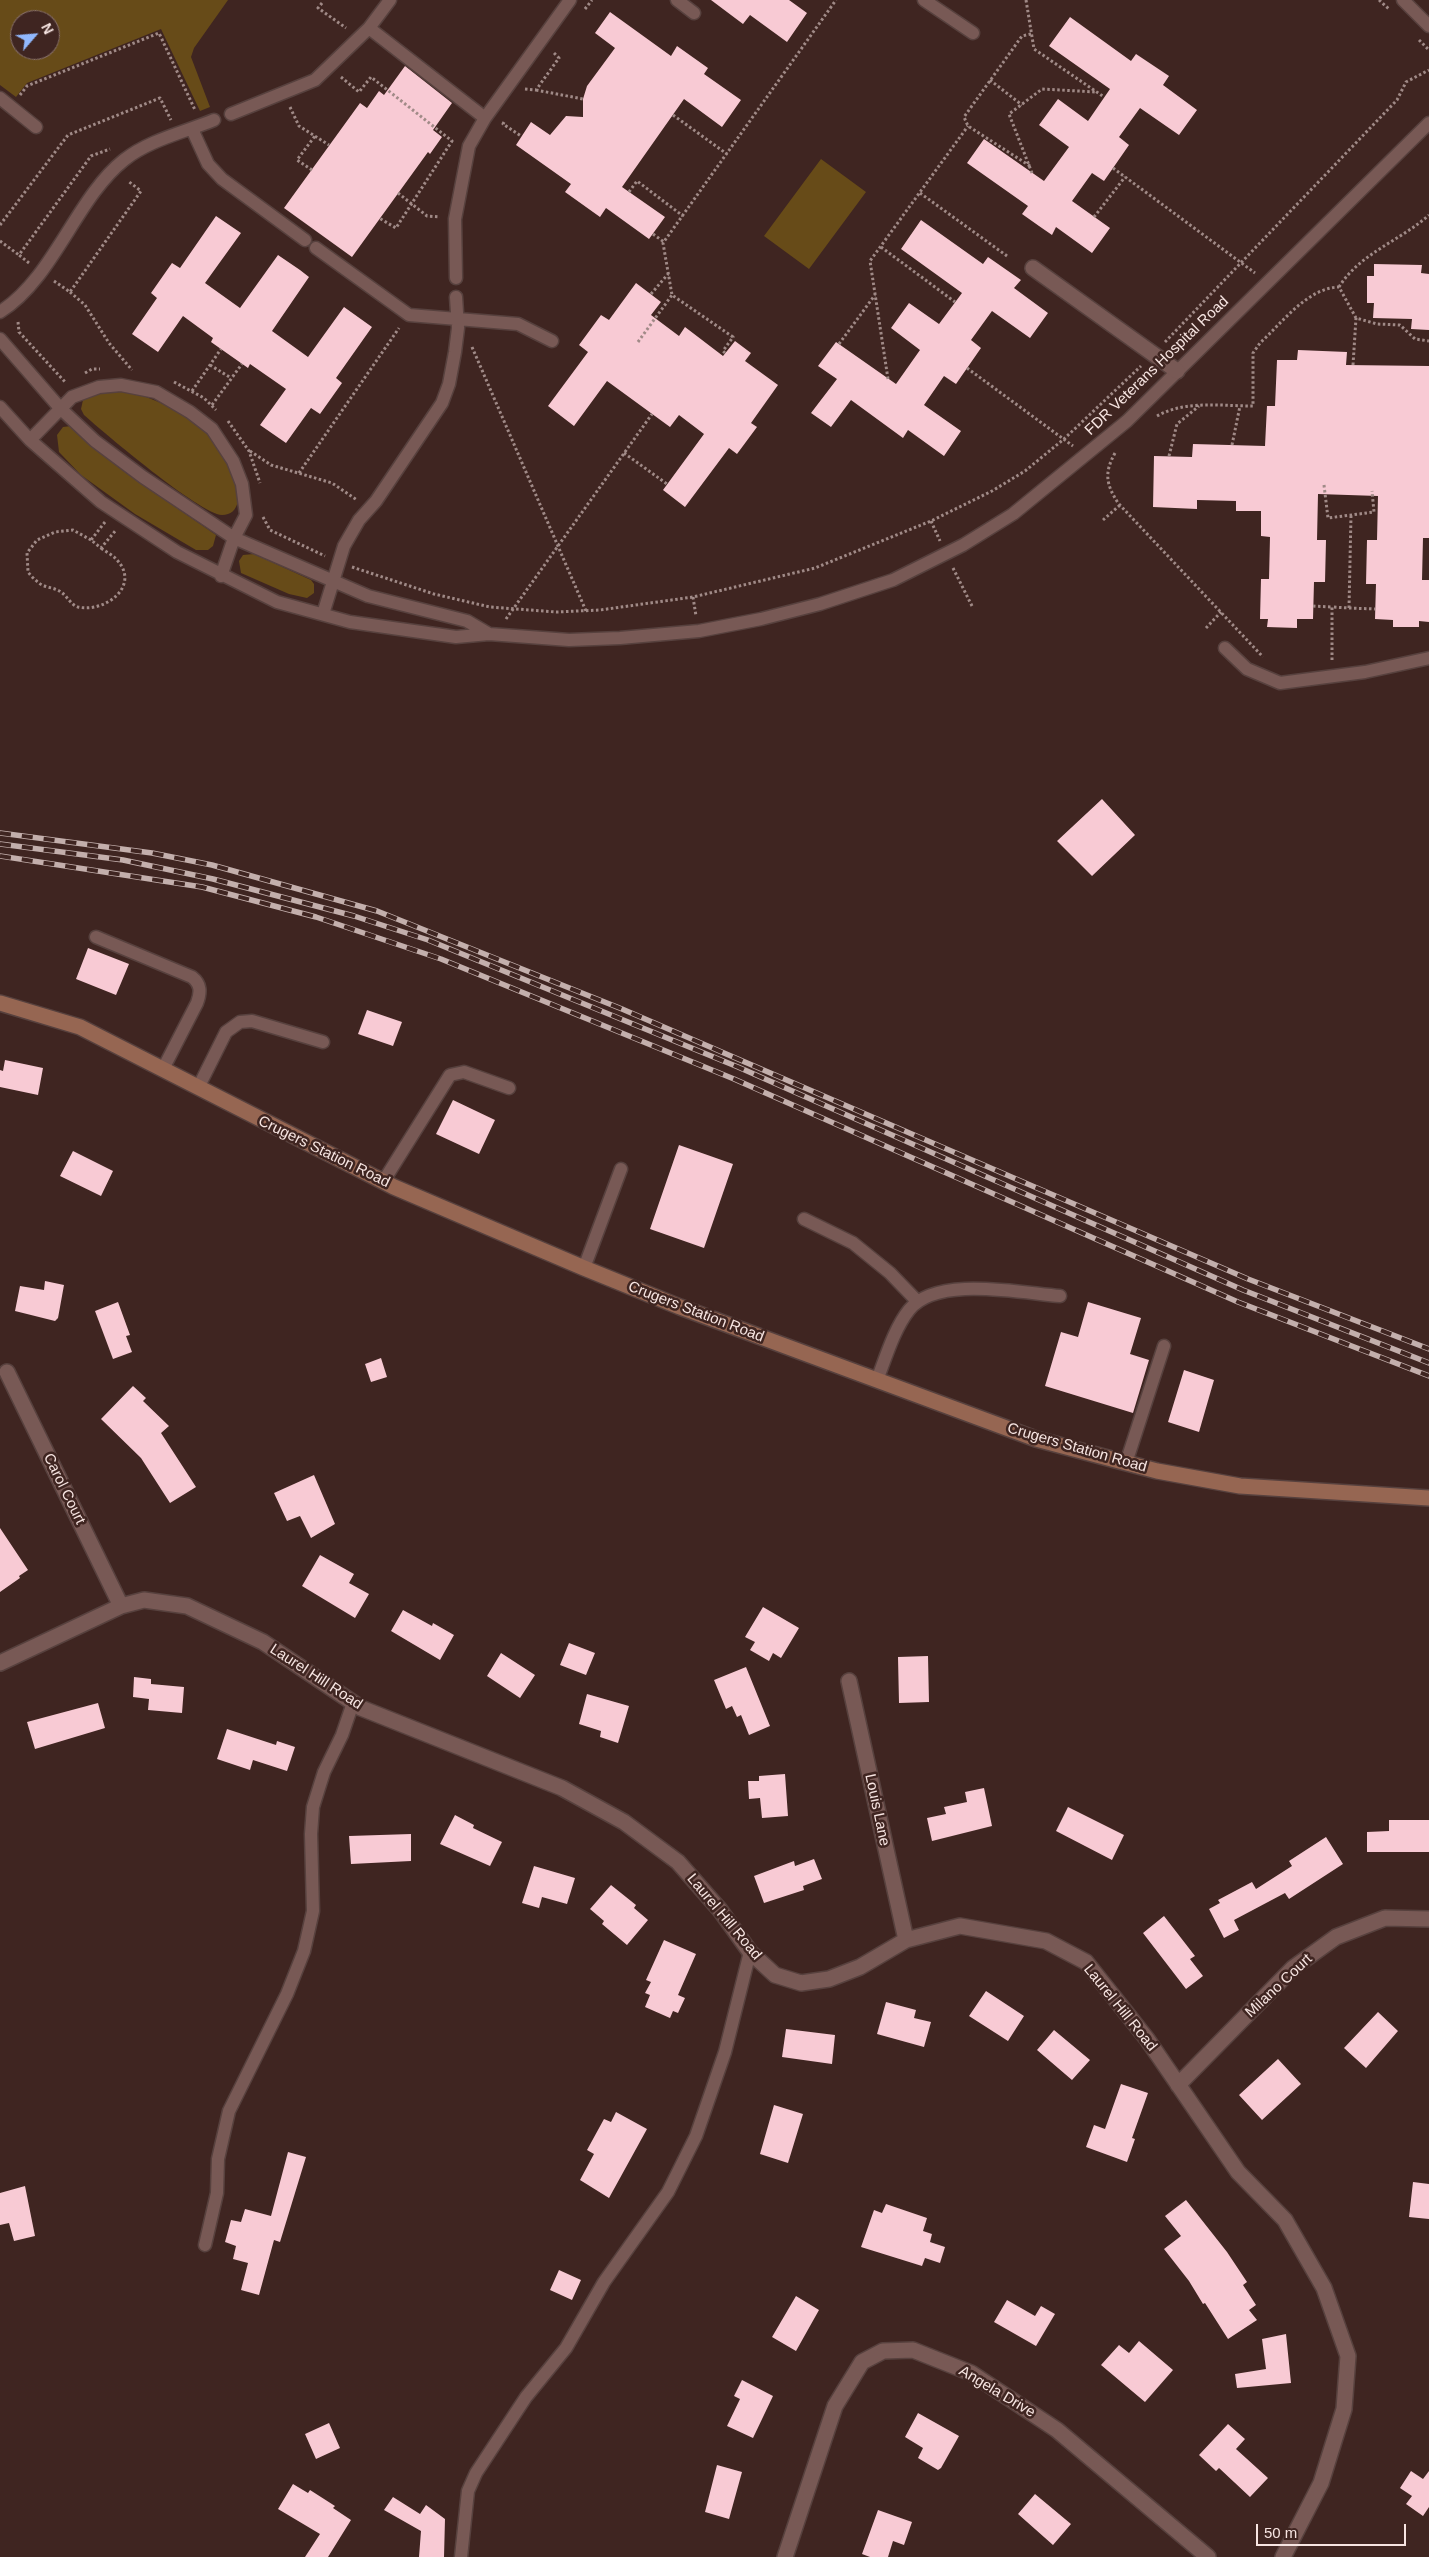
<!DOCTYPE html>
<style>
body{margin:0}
#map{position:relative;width:1429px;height:2557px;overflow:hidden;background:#3f2521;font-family:Helvetica,sans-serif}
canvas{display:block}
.north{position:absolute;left:10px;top:10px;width:50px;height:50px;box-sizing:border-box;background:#3f2521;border:1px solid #89726e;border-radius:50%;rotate:63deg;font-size:14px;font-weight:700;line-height:20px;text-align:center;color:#f7e5e2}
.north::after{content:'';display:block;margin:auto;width:18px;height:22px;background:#91b8fd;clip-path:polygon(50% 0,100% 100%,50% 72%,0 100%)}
.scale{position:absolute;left:1256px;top:2524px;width:150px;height:22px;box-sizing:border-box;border:2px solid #f7e5e2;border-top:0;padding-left:6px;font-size:15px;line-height:18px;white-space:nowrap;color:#f7e5e2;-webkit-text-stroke:4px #3f2521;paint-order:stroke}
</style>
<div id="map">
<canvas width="1429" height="2557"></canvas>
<div class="north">N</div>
<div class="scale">50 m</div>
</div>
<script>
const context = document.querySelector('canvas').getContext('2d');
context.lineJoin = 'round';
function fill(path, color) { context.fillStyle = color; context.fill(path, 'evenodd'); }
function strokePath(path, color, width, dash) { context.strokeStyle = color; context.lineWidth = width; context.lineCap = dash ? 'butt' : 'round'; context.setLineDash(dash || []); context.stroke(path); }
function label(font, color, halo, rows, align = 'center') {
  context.font = font + ' Helvetica,sans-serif'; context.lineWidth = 5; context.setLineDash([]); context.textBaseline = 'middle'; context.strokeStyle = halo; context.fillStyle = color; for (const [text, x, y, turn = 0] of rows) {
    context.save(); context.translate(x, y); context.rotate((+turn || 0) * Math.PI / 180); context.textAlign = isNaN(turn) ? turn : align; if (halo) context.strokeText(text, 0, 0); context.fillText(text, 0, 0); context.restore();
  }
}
const green = new Path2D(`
 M0,0H228L194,48L191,57L210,107L200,111L161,29L27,83L16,97L0,85ZM20,20H50V50H20Z
 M821,159L866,192L809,269L764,236Z
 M128,391C174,405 213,425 232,472C236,481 240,492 238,501C236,510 231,515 222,515C200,514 104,433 84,415L81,409L83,400L99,392Z
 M71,426L122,470L216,535L213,546L208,550H196L135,514L81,475L59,452L57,435L63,427Z
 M254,554L311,580L314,584V593L307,598L289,594L241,573L239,561L243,555Z`);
const building = new Path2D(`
 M711,0H789L807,13L787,42L750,15L743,24Z
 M610,12L671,56L677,46L708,68L704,74L741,100L722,127L684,99L622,187L665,217L649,239L606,208L600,217L565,192L571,184L516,145L531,122L550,135L566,116L583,117V99L587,86L615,48L595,33Z
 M1070,17L1131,61L1136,54L1169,76L1163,85L1197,110L1179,135L1140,108L1119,137L1129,145L1104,181L1092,173L1072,201L1110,228L1092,253L1056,227L1052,235L1039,226L1022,214L1028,206L967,163L984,139L1044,181L1069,147L1039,125L1058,99L1088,121L1110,89L1049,46Z
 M405,66L452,103L433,130L442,137L430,154L428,152L352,257L284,208L360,103L367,108L379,91L384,95Z
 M216,216L241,233L205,283L240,308L278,255L300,270L309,277L272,331L308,357L344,307L372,327L336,378L342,383L320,414L311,408L286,443L260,425L286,389L250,364L248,368L211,342L213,338L183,316L158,352L132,334L157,298L151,293L172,263L180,268Z
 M921,220L983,264L988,257L1021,280L1014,288L1048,313L1030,338L992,311L971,340L981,348L956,384L944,376L924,405L961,431L944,456L908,430L903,438L851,400L831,427L811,413L837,379L818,366L836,342L896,384L920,350L891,328L909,303L939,324L962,293L901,249Z
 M1374,264L1422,265L1421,273L1429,274V330L1411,329L1412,319L1373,318L1374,303H1367V276H1374Z
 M636,283L661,302L651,315L679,336L685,327L723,356L735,341L751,353L745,361L778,385L751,423L757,427L737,454L729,448L685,507L663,490L704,434L679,415L670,427L607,381L574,426L548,406L588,352L579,345L601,315L609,320Z
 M1298,350L1347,352L1346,365L1429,366V538H1423L1422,580H1429V622L1419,621V627H1393V620L1375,619L1376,584H1366L1367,540H1377L1378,496L1318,494L1317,540H1326L1325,582H1314L1313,619H1297V628L1267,627L1268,619H1260L1261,579H1269L1270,537L1261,536V511H1236V501L1197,500V509L1153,507L1154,456L1192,457L1193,444L1265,446L1267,406H1275L1277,360H1297Z
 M1102,799L1135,835L1092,876L1057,841Z
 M88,948L129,964L116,995L76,979Z
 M367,1010L402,1022L393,1046L358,1034Z
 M5,1060L43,1068L38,1095L0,1087V1070L3,1071Z
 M453,1100L495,1120L479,1154L436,1134Z
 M679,1145L733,1164L704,1248L650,1229Z
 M73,1151L113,1171L101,1196L60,1176Z
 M45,1281L64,1285L58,1318L55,1321L15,1311L20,1286L44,1290Z
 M118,1302L130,1335L126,1336L132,1352L113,1359L95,1311Z
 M1088,1302L1141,1318L1130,1354L1149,1360L1133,1413L1045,1386L1061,1332L1078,1337Z
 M381,1358L387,1377L371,1382L365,1364Z
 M1184,1370L1214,1380L1199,1432L1168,1422Z
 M133,1386L146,1398L143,1401L169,1426L161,1433L196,1487L170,1503L141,1458L101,1419Z
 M314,1475L335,1524L311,1538L300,1516L287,1521L274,1493Z
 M0,1528L28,1570L19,1576L20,1578L0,1592Z
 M320,1555L354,1574L349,1583L369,1594L355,1618L302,1586Z
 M763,1607L799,1628L781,1658L773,1653L769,1661L750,1650L755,1642L745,1637Z
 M403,1610L432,1626L433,1623L454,1635L440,1660L391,1631Z
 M569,1643L595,1653L586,1675L560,1665Z
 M501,1653L535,1675L520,1698L487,1676Z
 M928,1656L929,1702L899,1703L898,1657Z
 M746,1667L770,1726L749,1735L741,1715L737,1717L732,1706L726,1709L714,1680Z
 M134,1677L151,1679V1684L184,1687L182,1713L148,1710L149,1699L133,1697Z
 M587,1694L629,1706L618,1743L600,1737L601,1731L579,1724Z
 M98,1703L105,1728L35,1749L27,1722Z
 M227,1729L276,1745L277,1741L295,1747L287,1771L253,1760L250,1770L217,1759Z
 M785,1774L788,1816L762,1818L760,1798L749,1799L748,1781H759V1776Z
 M984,1788L992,1826L932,1841L927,1818L946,1814L944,1807L967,1802L965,1792Z
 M1068,1807L1124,1835L1112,1860L1056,1831Z
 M455,1815L474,1825L473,1828L502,1842L490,1866L440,1844Z
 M1389,1820H1429V1852H1367V1832L1389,1831Z
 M411,1834V1861L351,1864L349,1836Z
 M1326,1837L1343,1864L1289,1899L1285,1893L1234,1920L1239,1930L1224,1938L1209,1909L1220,1903L1218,1900L1252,1882L1256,1889L1292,1866L1289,1861Z
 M814,1859L822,1879L803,1886L804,1890L764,1903L754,1876L794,1861L795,1866Z
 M534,1866L575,1878L567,1904L542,1897L539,1908L522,1903Z
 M611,1885L636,1905L634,1908L648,1920L627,1945L602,1924L604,1921L590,1909Z
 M1164,1916L1195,1956L1190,1959L1203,1976L1186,1989L1143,1933Z
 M664,1940L696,1954L678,1995L685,1998L678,2013L673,2011L670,2018L645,2007L650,1995L645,1993L651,1982L646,1980Z
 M986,1991L1024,2016L1008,2041L969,2016Z
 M886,2002L916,2010L914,2018L931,2022L924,2047L877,2034Z
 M1378,2012L1398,2031L1366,2068L1344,2048Z
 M786,2029L835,2035L832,2064L782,2057Z
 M1054,2030L1090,2060L1072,2080L1037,2050Z
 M1278,2059L1301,2084L1262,2120L1239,2095Z
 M1121,2084L1148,2093L1132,2138L1135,2139L1127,2162L1086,2147L1094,2125L1105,2129Z
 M774,2105L803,2114L788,2163L760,2154Z
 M616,2112L647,2129L609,2198L580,2180L594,2154L587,2150L604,2119L611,2122Z
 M288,2152L306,2157L280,2242L274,2240L259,2295L241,2290L248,2263L233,2259L236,2246L225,2242L231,2220L241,2222L245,2209L271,2216Z
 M1413,2182L1429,2184V2219L1409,2217Z
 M25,2186L35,2236L14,2241L9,2223L0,2225V2193Z
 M1186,2200L1227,2252L1247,2282L1243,2285L1256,2305L1249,2310L1257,2320L1228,2339L1205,2303L1203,2304L1189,2281L1164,2249L1181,2236L1165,2216Z
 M886,2204L927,2218L923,2231L932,2234L930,2242L945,2247L940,2263L925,2258L922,2266L861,2247L874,2210L882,2213Z
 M559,2270L581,2280L572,2300L550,2290Z
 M796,2296L819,2310L796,2351L772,2337Z
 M1007,2300L1035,2316L1041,2306L1055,2314L1036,2346L994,2322Z
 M1286,2334L1291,2383L1237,2388L1235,2374L1266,2369L1262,2339Z
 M1139,2341L1173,2370L1145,2402L1101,2365L1119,2345L1129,2353Z
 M742,2380L773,2396L753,2438L727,2426L740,2399L734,2396Z
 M918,2413L959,2436L941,2468L938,2470L918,2458L923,2448L905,2437Z
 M329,2423L340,2448L316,2459L305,2434Z
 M1228,2424L1245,2439L1236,2449L1268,2478L1250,2497L1219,2468L1216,2471L1199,2455Z
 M717,2465L742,2472L729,2519L705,2512Z
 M1411,2471L1423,2479L1429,2471V2507L1423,2516L1406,2504L1412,2496L1400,2488Z
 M293,2484L308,2493L310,2490L335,2506L333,2508L351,2520L328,2557H305L320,2534L278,2509Z
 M1035,2494L1071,2524L1053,2545L1018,2514Z
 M393,2497L420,2514L426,2505L445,2519L444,2557H419L421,2531L384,2510Z
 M878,2510L912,2522L904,2545L893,2541L888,2557H870L862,2554Z`);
const path = new Path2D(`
 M1026,0L1034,49L1104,97
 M1379,0L1390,10
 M322,3L318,8L346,28
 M585,9L592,0
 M1419,40L1429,50
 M341,77L359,92L371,77L452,141L396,228L379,218
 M990,80L1022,105
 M525,89L536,90L559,58L554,53
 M536,90L583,99
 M20,95L27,86L159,33L195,110
 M290,107L299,126L329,145
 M673,115L727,154
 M504,122L503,124L521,136
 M1030,166L968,126L964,117L1022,36L1031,34
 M1113,168L1255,273
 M312,170L297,160L315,136
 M1032,173L1009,114L1042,89L1096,92
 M629,192L637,181L683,216
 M398,193L427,216L440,217
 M920,193L1007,256
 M1094,217L1125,177
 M0,225L68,135L160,98L171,120
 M653,234L664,242
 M0,241L19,255
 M881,247L955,302
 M29,263L19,255L91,156L110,149
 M54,281L70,292L141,191L128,181
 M1339,287C1360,253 1400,241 1429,215
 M70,292L85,305L109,343L132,370
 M651,294L668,274
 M18,322L19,332L66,383
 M638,342L672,295
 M1165,342L1397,100L1406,82L1429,70
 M839,344L875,295
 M472,347L586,611
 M725,353L723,351L733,337L672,295L663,243L836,0
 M210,365L231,378
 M1353,365L1356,318
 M967,368L1073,446
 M85,373L92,369H100
 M888,379L870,261L968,126
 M174,382L204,398L216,410
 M192,391L221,349
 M212,405L242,364
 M1157,416C1186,400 1221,406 1253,406V353L1260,343C1282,323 1307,288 1339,287L1356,318L1377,324L1400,325L1415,339L1429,341
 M228,421L249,451L260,483
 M1232,445L1240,406
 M250,451L271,465L332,483L357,500
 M624,453L667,484
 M1115,453C1104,473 1106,484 1118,503L1263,657
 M1169,456L1177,424L1199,406
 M299,473L399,328
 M1324,485L1328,518L1374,512L1372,491
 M263,517L270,530L325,556
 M1103,520L1120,505
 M931,521L940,541
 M105,522L91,540L101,548L116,530
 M91,540L73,530L55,532L37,540L27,553L28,572C31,576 35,580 39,583C45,588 54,587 61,592C67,596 71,605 78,607C105,613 141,586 117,560C113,555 106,552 101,548
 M352,567L434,594L490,607L556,612L600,610L693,597L815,568L931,521L992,491L1025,471L1064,439L1141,366
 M953,568L973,608
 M693,597L696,616
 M1313,606L1332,607
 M1349,608L1375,609
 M506,619L652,414
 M1206,628L1221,612
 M1332,660V607L1349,608L1351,515`);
const lane = new Path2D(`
 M677,0L694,13
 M924,0L973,33
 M1403,0L1429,26
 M369,28L485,118
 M0,98L36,127
 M231,114L315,80L369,28L390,0
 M192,129L208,164L222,179L305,240
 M316,248L409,315L518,324L552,341
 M456,278L455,219L469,146L485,118L570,0
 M0,312C54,278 76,198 124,160C149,140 185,132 214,120
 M0,339L60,408L95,441L143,477L234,538L368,596L467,621L489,634
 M0,407L30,440L101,502L177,552L277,602L350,622L456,637L489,634L569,640L620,638L699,631L761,619L820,604L893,580L963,545L1013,514L1127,421L1429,123
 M30,440L72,397L99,387L121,385L156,392L190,412L212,429L233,461L242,484L246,515L234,538L221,576
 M323,614L344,546L359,520L376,501L442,403L449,384L455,352L458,328L456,297
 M1225,648L1247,669L1280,683L1365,672L1429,658
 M96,937L192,977C201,984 201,992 197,1003L163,1069
 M198,1088L226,1032L240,1022L252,1021L323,1042
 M383,1182L450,1075L464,1072L509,1088
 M804,1219L853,1243L890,1273L917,1301
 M584,1268L621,1169
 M877,1380C886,1357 894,1329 909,1310C936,1275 1021,1293 1060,1296
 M1126,1463L1164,1346
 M205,2245L217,2193L218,2159L229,2111L287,1994L304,1951L313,1911L311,1834L313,1807L324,1772L342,1735L353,1703
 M461,2557L468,2491L476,2473L526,2397L566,2348L604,2282L668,2192L696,2136L725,2052L750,1952`);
const street = new Path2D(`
 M1033,268L1177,371
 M7,1372L121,1606
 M0,1663L121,1606L144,1600L187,1606L263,1642L361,1708L562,1788L624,1822L678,1862L720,1910L750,1952L775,1975L801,1983L829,1979L860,1967L906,1940L960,1926L1046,1941L1086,1962L1147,2039L1238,2172L1285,2220L1324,2288L1348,2356L1344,2409L1321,2483L1283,2557
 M849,1681L906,1940
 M1178,2085L1293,1968L1336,1937L1385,1918L1429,1919
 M785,2557L835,2406L862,2362L883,2351L913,2350L971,2373L1057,2430L1208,2557`);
const secondary = new Path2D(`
 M0,1003L80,1027L394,1187L584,1268L680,1307L1036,1439L1157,1471L1240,1486L1429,1498`);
const rail = new Path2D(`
 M0,833L152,853L212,865L377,911L622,1009L1248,1279L1429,1349
 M0,844L123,860L213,879L354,916L428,940L738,1067L1243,1290L1429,1363
 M0,856L202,887L316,917L441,959L734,1079L1238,1302L1429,1376`);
const streetNames = [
 ["FDR Veterans Hospital Road",1157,366,-44],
 ["Crugers Station Road",324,1152,26],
 ["Crugers Station Road",696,1312,21],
 ["Crugers Station Road",1077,1448,16],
 ["Carol Court",64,1489,64],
 ["Laurel Hill Road",316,1677,33],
 ["Louis Lane",877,1810,78],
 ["Laurel Hill Road",724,1917,50],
 ["Milano Court",1279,1986,-43],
 ["Laurel Hill Road",1120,2008,51],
 ["Angela Drive",997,2392,31]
];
fill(green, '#674b18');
fill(building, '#f8cad4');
strokePath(lane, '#57413e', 15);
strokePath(street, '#57413e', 18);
strokePath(secondary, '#57413e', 18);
strokePath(path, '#a08a87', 3, [2.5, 2.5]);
strokePath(lane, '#785955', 12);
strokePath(street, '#785955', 15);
strokePath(secondary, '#966652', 15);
strokePath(rail, '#c3afac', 5.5);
strokePath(rail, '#3f2521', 4, [11]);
label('15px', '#f7e5e2', '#3f2521', streetNames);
</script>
